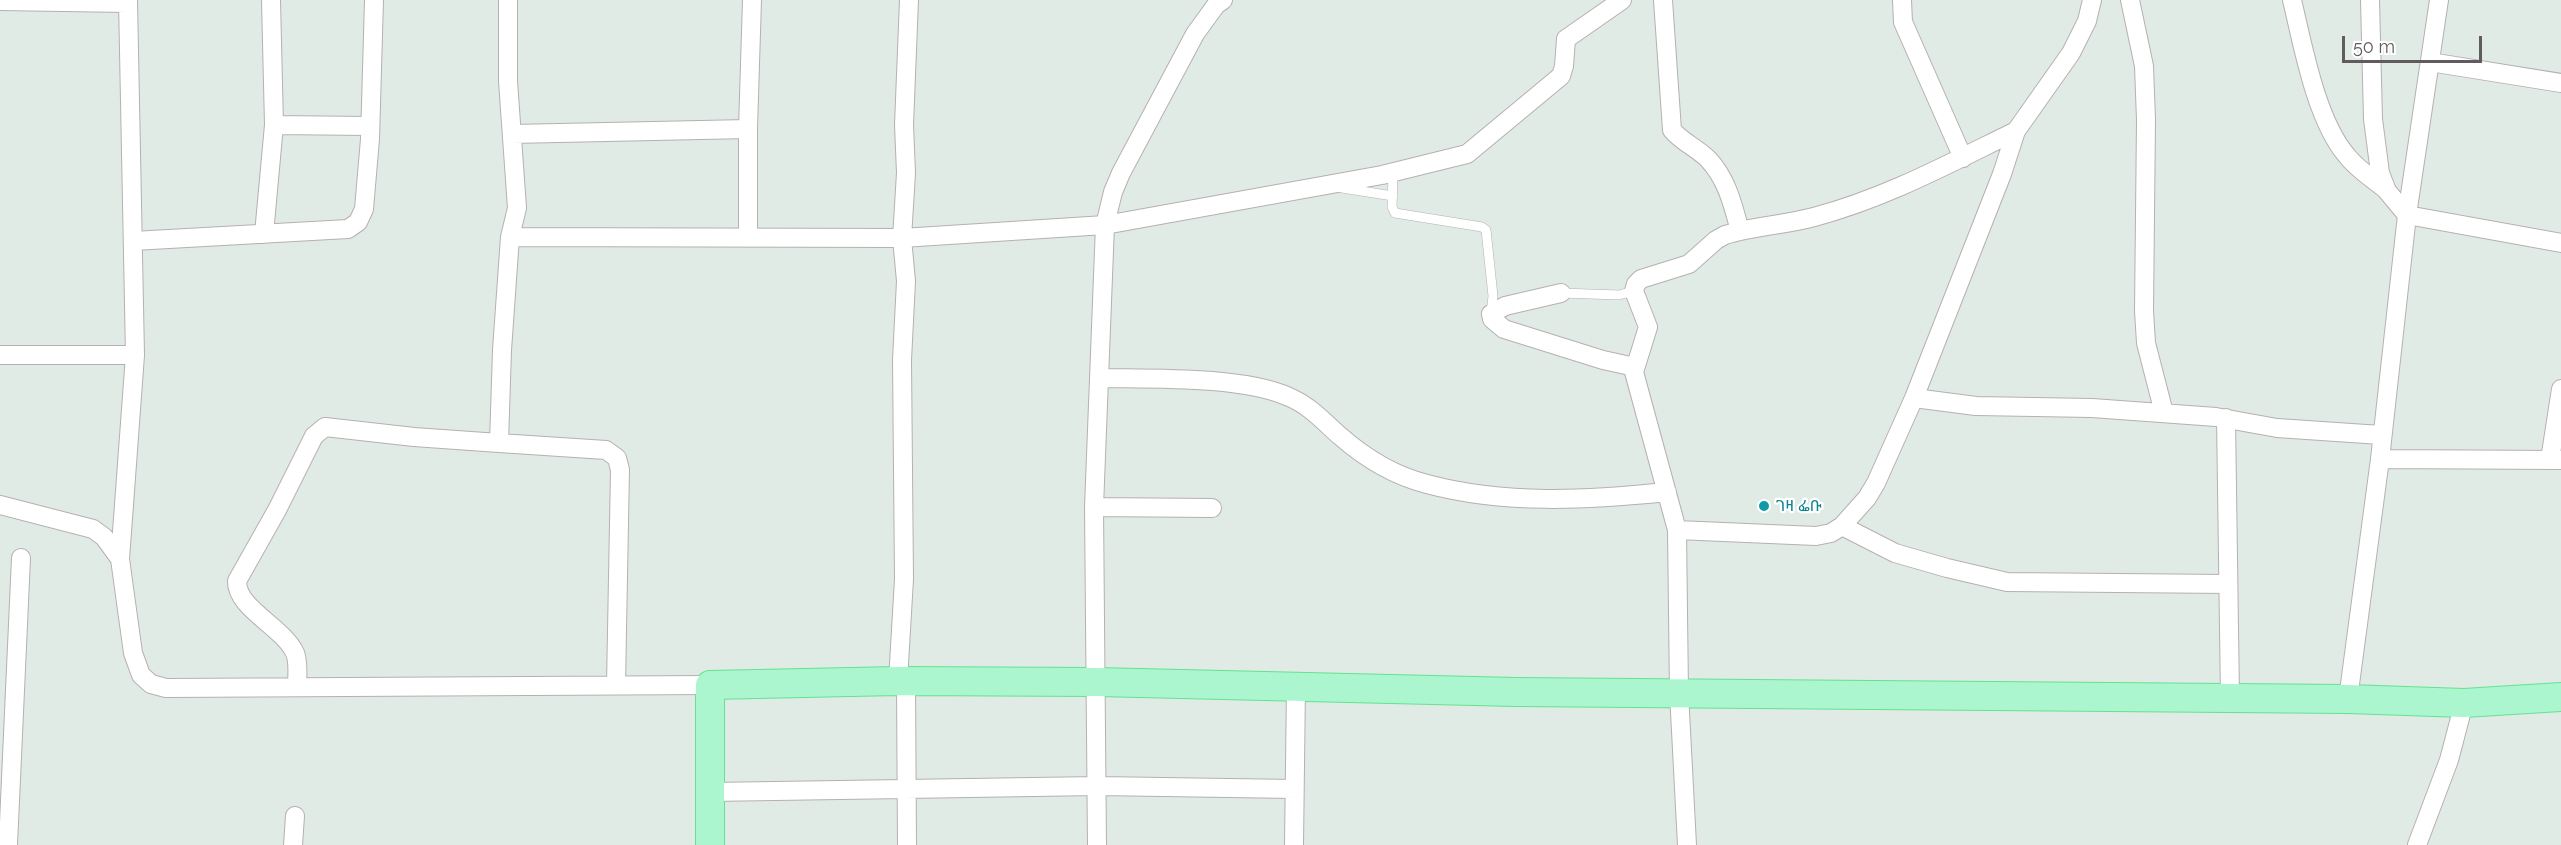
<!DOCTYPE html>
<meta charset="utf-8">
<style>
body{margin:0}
#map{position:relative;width:2561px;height:845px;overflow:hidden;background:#e1ebe5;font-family:Raleway,sans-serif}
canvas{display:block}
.scale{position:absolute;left:2342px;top:36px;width:140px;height:27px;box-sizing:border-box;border:3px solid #615a5f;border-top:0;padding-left:8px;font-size:18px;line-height:21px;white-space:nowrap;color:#615a5f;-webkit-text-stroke:4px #fff;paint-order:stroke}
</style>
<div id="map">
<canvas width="2561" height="845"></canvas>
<div class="scale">50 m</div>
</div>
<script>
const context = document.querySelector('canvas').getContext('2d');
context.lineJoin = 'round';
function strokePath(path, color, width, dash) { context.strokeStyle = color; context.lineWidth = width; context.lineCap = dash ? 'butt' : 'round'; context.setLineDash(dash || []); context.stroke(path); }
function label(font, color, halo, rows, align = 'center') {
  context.font = font + ' Raleway,"Noto Sans Ethiopic",sans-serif'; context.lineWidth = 4.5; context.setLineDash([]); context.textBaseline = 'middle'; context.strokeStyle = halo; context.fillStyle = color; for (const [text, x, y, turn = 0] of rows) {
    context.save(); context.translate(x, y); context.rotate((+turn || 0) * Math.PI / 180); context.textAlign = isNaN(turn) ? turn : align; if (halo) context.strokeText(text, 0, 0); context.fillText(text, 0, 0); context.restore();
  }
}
const service = new Path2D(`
 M1393,173L1392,207L1395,213L1482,227L1486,230L1493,296L1491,314
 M1342,188L1393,196
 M1561,293L1619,295L1634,291`);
const minor = new Path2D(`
 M128,0L135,355L120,559L133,653L141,675L151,684L166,688L710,685
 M508,0V81L517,208L510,237L502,350L499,443L606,450L617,458L620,470L616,685
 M1663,0L1672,130C1682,142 1697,148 1708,159C1727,179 1733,205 1740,231
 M1902,0L1903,22L1963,158
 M2130,0L2144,66L2146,120L2144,311L2146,343L2164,413
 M2292,0C2303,46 2316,120 2347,156C2357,169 2373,179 2385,189
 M2370,0L2373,119L2380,173L2387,191L2407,215L2561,243
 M0,1L128,3
 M2430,62L2561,83
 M274,125L370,126
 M512,134L748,129
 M264,234L274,125L271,0
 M510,237L902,238L1105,225L1382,175L1467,154L1561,76L1564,66L1566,39L1622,0
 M748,238V129L752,0
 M133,241L348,229L358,222L364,209L370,139L374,0
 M1561,293L1505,306L1491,314L1492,319L1504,329L1603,360L1635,367
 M0,355H135
 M1100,378C1152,379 1242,376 1289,397C1309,405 1324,422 1340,436C1364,457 1395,476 1427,484C1505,505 1588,500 1667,492
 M1914,398L1976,406L2092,408L2216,417L2277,428L2381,435
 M2226,418L2230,698
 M2380,459L2561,460
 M2550,460L2561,389
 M0,505L93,529L104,537L120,559
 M1094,507L1212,508
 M1842,526L1895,553L1947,568L2007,582L2228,584
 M1677,530L1634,372L1648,327L1634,291L1636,284L1641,279L1689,264L1716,240L1725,235C1754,226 1785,225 1814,217C1886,198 1950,163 2016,131
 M898,681L904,579L902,360L906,281L902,238L906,173L904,125L909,0
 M906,683L907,845
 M297,687C297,677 299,662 295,653C283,627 236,608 237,581L277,510L314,436L325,427L414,437L499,443
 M2348,699L2380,459L2407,215L2439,0
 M710,792L1098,786L1294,789
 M8,845L21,558
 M293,845L295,816
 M1097,845L1094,507L1105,225L1113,192L1121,173L1195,34L1216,5L1223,0
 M1294,845L1296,685
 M1687,845L1679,693L1677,530L1816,536L1831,533L1842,526L1867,498L1876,483L1914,398L2002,174L2016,131L2071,53L2087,21L2092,0
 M2417,845L2449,760L2464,703`);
const primary = new Path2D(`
 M710,845V685L898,681L1097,682L1516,692L2348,699L2464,703L2561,697`);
const markers = [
 [1764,506,6,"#0f9aa8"]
];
const cultureNames = [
 ["ገዛ ፌቡ",1776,506]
];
strokePath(service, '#b6afb4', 10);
strokePath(minor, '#b6afb4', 20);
strokePath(primary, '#63e290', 30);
strokePath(service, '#fff', 9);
strokePath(minor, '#fff', 18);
strokePath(primary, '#abf6cf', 28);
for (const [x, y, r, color] of markers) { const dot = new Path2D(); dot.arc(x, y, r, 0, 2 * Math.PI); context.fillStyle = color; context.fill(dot); strokePath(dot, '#fff', 2); }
label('16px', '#0d838f', '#fff', cultureNames, 'left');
</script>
